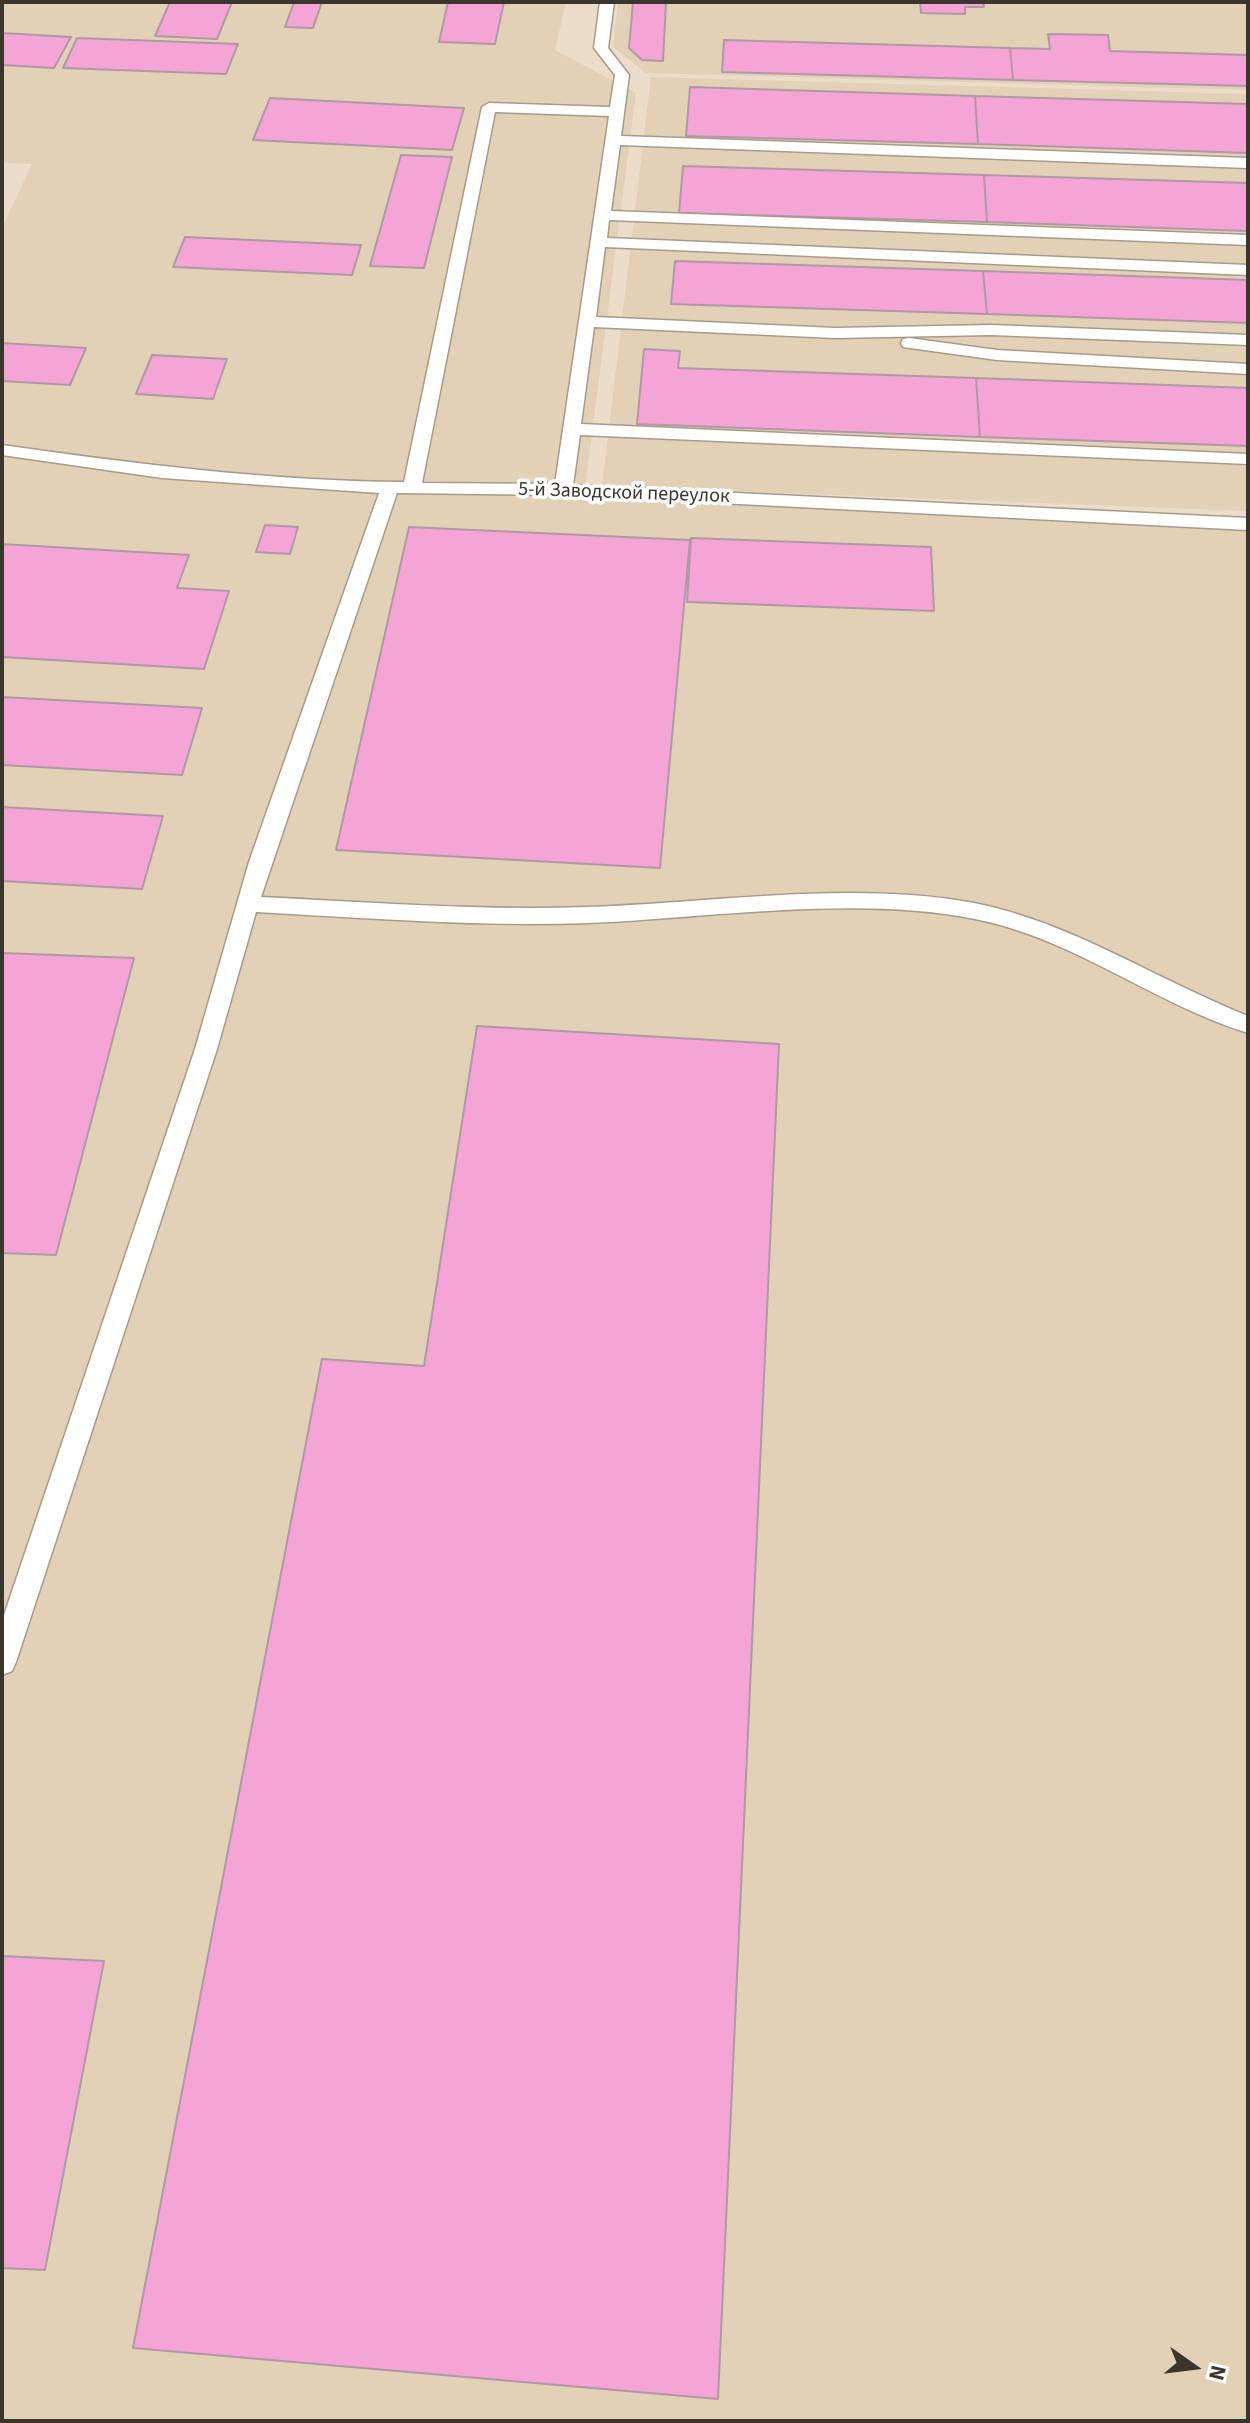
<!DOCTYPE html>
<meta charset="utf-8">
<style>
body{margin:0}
#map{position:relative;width:1250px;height:2423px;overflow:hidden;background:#ebddc9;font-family:"Source Sans 3",sans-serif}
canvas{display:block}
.frame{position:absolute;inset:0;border:4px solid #3a352d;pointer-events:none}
.north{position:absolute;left:1154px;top:2327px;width:80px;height:80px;-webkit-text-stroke:6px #fff;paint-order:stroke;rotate:104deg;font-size:22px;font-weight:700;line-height:32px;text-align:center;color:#3a352d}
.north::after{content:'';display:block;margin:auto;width:28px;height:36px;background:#3a352d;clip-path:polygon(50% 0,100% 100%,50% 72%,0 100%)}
</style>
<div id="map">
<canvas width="1250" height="2423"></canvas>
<div class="frame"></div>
<div class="north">N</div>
</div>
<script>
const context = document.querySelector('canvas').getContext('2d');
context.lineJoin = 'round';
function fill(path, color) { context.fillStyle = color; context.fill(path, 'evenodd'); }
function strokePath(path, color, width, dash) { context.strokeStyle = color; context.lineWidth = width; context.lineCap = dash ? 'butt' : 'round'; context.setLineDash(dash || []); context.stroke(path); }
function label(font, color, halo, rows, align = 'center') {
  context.font = font + ' "Source Sans 3",sans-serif'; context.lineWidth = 7; context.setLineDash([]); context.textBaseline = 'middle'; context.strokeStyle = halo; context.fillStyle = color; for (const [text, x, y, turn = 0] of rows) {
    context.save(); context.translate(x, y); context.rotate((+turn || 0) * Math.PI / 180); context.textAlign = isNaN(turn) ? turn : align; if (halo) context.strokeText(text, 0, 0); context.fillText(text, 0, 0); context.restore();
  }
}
const built = new Path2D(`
 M2,2H566L555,50L636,93L584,495L1248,526V2421H2V228L32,164L2,163Z
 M618,2H1248V90L646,73L613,47Z
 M651,77L1248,94V511L602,486Z`);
const building = new Path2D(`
 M170,2H232L217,39L155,36Z
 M294,2H322L313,28L285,27Z
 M448,2H504L495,44L439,42Z
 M633,2H666L663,61L642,60L629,48Z
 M920,2H983L984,7H965V14L921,13Z
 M2,33L71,37L54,68L2,65Z
 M1048,34L1108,35L1110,51L1248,55V86L1013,80L1010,48L1050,49Z
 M77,38L238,44L226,74L63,68Z
 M724,40L1010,48L1013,80L722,72Z
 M690,87L975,96L978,144L686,136Z
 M975,96L1248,104V153L978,144Z
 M270,98L464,108L452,150L253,140Z
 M401,155L452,157L424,268L370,266Z
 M683,166L984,175L987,222L679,213Z
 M984,175L1248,183V231L987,222Z
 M185,237L361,245L352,275L173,267Z
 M675,261L983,271L987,314L671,304Z
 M983,271L1248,280V323L987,314Z
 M2,343L86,348L70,385L2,381Z
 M644,349L680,351L678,368L976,378L980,437L637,424Z
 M152,355L227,359L213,399L136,394Z
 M976,378L1248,388V446L980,437Z
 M265,525L298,527L290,554L256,552Z
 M409,527L690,540L660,868L336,850Z
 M691,538L931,547L934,611L687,602Z
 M2,544L189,555L177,588L229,591L204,669L2,657Z
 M2,697L202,708L182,775L2,765Z
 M2,807L163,816L142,889L2,881Z
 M2,953L134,958L56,1255L2,1253Z
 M477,1026L779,1044L718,2399L133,2348L322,1359L424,1366Z
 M2,1956L104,1961L45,2270L2,2268Z`);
const lane = new Path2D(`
 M600,2H614L608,48L629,75L621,136L1248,158V168L620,145L611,211L1248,235V245L609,220L607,238L1248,265V275L605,247L596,317L835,328L991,325L1248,335V345L991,335L835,338L594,327L581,424L1248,454V464L580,435L573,485L1248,518V530L563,495L397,493L261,897C369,902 478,911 587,907C711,903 853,880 974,903C1071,922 1157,980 1248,1016V1033C1154,1004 1073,938 975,919C857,895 710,918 589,923C478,927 367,918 256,912L217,1049L16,1662L12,1671L2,1675V1621L195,1049L249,862L379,493L162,478L2,455V445C136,464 269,481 404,482L482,107L489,103L610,107L615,75L594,48ZM495,112L609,116L555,484L422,483Z
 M909,338L997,350L1248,364V374L997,360L903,347L901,343L903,339Z`);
const farStreetnames = [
 ["5-й Заводской переулок",624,494,2]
];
fill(built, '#e3d1b7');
fill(building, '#f4a5d6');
strokePath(building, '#af99a5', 2);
strokePath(lane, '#a79a88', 3);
fill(lane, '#fff');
label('20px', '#3a352d', '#fff', farStreetnames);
</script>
